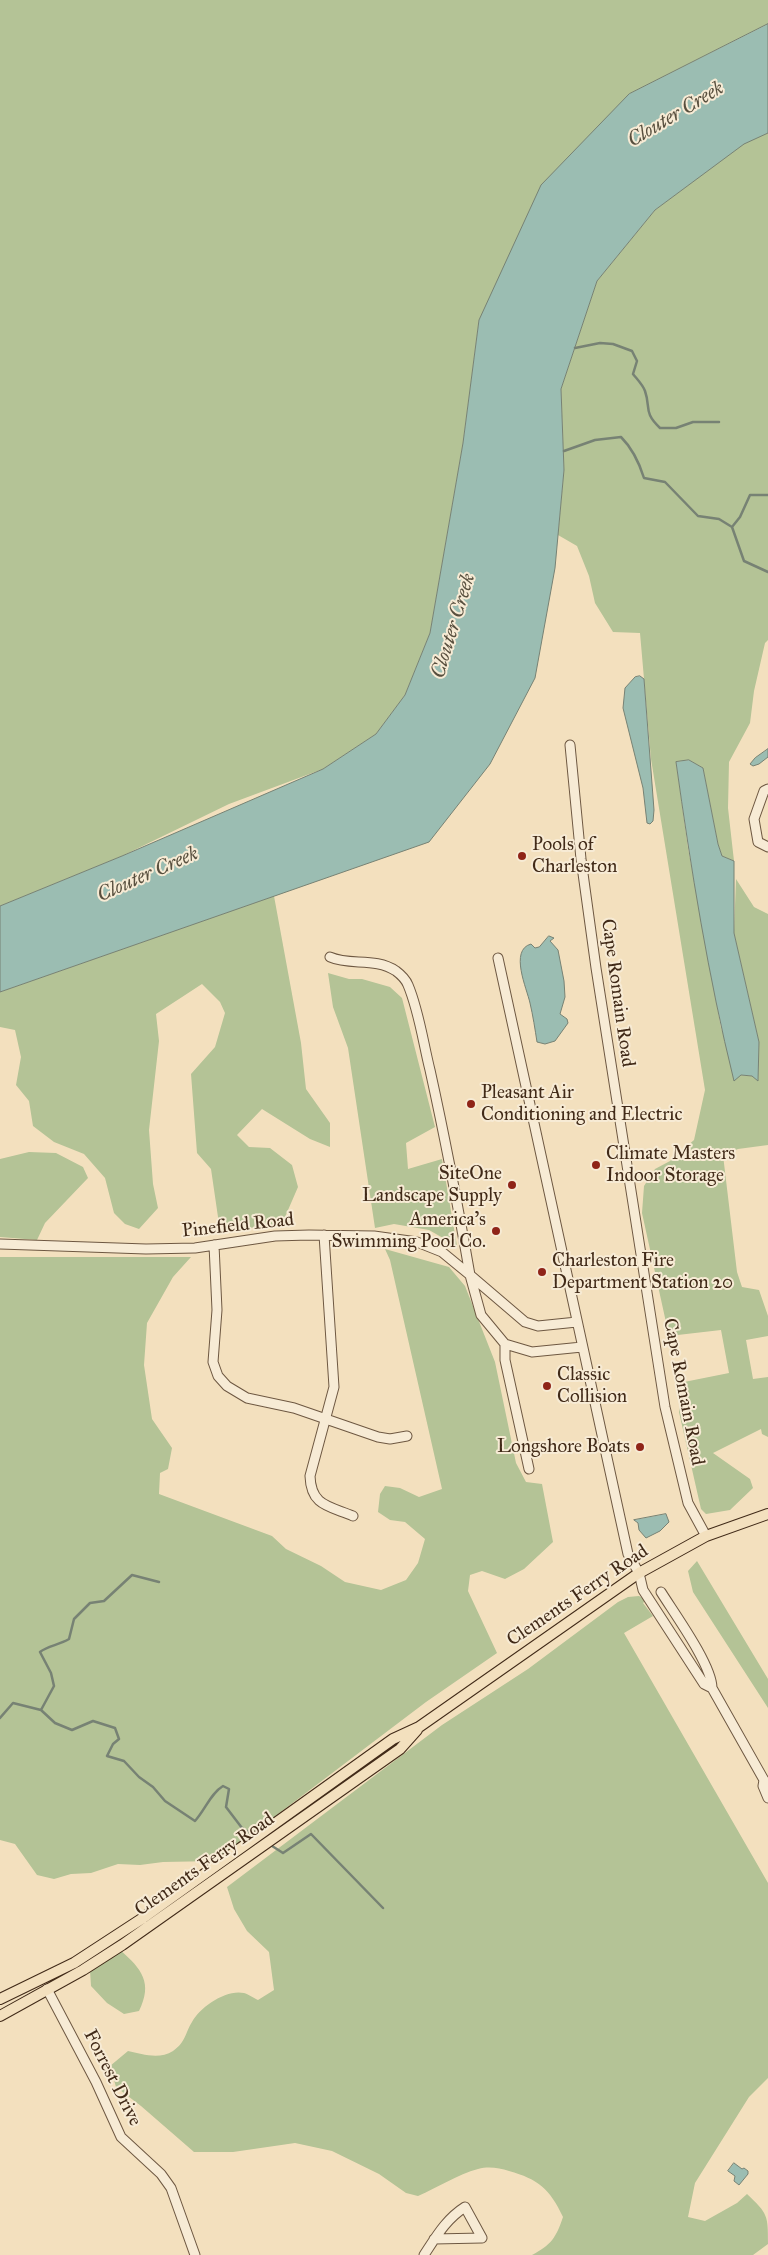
<!DOCTYPE html>
<style>
body{margin:0}
canvas{display:block;background:#f3e0be}
</style>
<canvas width="768" height="2255"></canvas>
<script>
const context = document.querySelector('canvas').getContext('2d');
context.lineJoin = 'round';
function fill(path, color) { context.fillStyle = color; context.fill(path, 'evenodd'); }
function strokePath(path, color, width, dash) { context.strokeStyle = color; context.lineWidth = width; context.lineCap = dash ? 'butt' : 'round'; context.setLineDash(dash || []); context.stroke(path); }
function label(font, color, halo, rows, align = 'center') {
  context.font = font + ' "IM FELL Great Primer",serif'; context.lineWidth = 4; context.setLineDash([]); context.textBaseline = 'middle'; context.strokeStyle = halo; context.fillStyle = color; for (const [text, x, y, turn = 0] of rows) {
    context.save(); context.translate(x, y); context.rotate((+turn || 0) * Math.PI / 180); context.textAlign = isNaN(turn) ? turn : align; if (halo) context.strokeText(text, 0, 0); context.fillText(text, 0, 0); context.restore();
  }
}
const green = new Path2D(`
 M0,0H768V24L629,94L479,320L463,443L430,633L405,695L376,734L323,769L229,804L122,856L0,906Z
 M768,109V640L765,643L754,691L750,723L729,762L728,808L734,861L722,856L718,844L703,768L689,760L676,762L688,848L721,1028L740,1075L752,1076L758,1080L759,1042L734,933L736,879L754,907L768,914V1145L738,1149L723,1155L737,1272L742,1287L759,1290L768,1316V1336L746,1340L753,1379L768,1377V1437L762,1434L761,1429L713,1453L750,1479L753,1488L730,1510L706,1514L701,1509L679,1412L684,1382L729,1373L721,1330L669,1336L642,1213L644,1186L655,1169L670,1161L694,1140L705,1090L651,759L640,633L613,632L595,603L589,576L577,546L558,535L564,470L561,389L597,281L655,210L743,144Z
 M274,896L301,1043L306,1089L330,1123V1147L310,1139L262,1109L237,1135L249,1147L270,1148L292,1165L298,1187L282,1224L250,1228L221,1226L218,1217L211,1169L197,1153L191,1074L215,1047L225,1013L220,1002L202,984L156,1014L159,1041L149,1130L153,1184L158,1208L139,1229L125,1224L114,1213L105,1178L84,1154L54,1142L33,1126L29,1101L16,1085L21,1057L15,1030L0,1027V992Z
 M328,973L349,979H362L390,987L402,998L435,1127L406,1143L408,1169L442,1159L457,1246L429,1230L394,1224L375,1228L348,1048L333,1007Z
 M29,1152L56,1153L83,1167L88,1178L45,1223L37,1240L0,1237V1159Z
 M385,1249L449,1267L465,1286L495,1362L516,1463L526,1482L542,1484L553,1542L524,1569L505,1579L482,1571L470,1575L468,1591L497,1653L426,1702L216,1861L163,1862L140,1865L118,1864L91,1873L71,1874L54,1879L37,1875L15,1844L0,1840V1257H191L173,1277L147,1323L144,1365L152,1419L172,1448L168,1469L160,1473L159,1494L272,1536L286,1549L321,1566L345,1582L381,1590L406,1580L418,1563L425,1539L405,1522L390,1520L378,1512L380,1494L385,1486L400,1488L419,1497L442,1489L390,1260Z
 M697,1561L768,1679V1708L693,1592L688,1571Z
 M639,1596L646,1600L643,1603L653,1616L624,1633L768,1883V2078L749,2097L695,2183L688,2217L705,2221L737,2203L747,2194C768,2214 768,2215 768,2244L753,2255H532C551,2245 556,2238 563,2217C550,2189 538,2179 509,2171C499,2168 489,2166 478,2169C458,2174 437,2188 418,2196L406,2193L379,2174L332,2151L295,2143L233,2152H194L141,2106L116,2087L110,2066L128,2051C142,2054 159,2060 173,2051C186,2042 185,2033 192,2022C200,2007 226,1989 244,1993C248,1994 254,1998 258,2000L274,1990L269,1952L247,1931L234,1909L227,1887L442,1725L528,1669L618,1602L628,1597Z
 M120,1950C142,1969 153,1983 139,2011L124,2014L107,2003L91,1986L90,1970Z`);
const water = new Path2D(`
 M768,24V133L744,144L655,210L597,281L561,389L564,470L555,568L535,678L490,764L429,842L0,992V906L122,856L323,769L376,734L405,695L430,633L463,443L479,320L541,185L629,94Z
 M640,676L644,679L654,810L653,821L650,824L647,823L643,788L623,708L625,688L635,677Z
 M768,749V757L759,764L753,766L750,764L755,758Z
 M689,760L703,768L718,844L722,856L734,861V933L759,1042L758,1081L752,1076L741,1075L734,1081C708,976 691,869 676,762Z
 M549,936L554,938L550,941L558,950L564,981L565,997L560,1014L567,1019L568,1023L555,1041L545,1044L537,1042C535,1029 533,1016 530,1003C527,989 509,950 531,944L535,948L539,947Z
 M666,1514L669,1522L660,1531L646,1538L639,1530L638,1523L634,1520Z
 M734,2163L742,2169L744,2168L748,2171V2174L739,2185L734,2181L735,2176L728,2171Z`);
const stream = new Path2D(`
 M575,348L600,343L613,344L632,351L637,361L633,374C637,379 643,385 645,391C651,408 643,412 660,428H676L693,422H719
 M564,451L595,440L621,437C633,449 639,462 644,478L665,482L698,516L719,519L732,527L744,561L768,572
 M732,527L740,517L750,495H768
 M41,1710L54,1686L51,1673L40,1652C47,1646 59,1645 69,1639L74,1619L90,1603L104,1601L132,1575L159,1582
 M0,1718L13,1703L41,1710L55,1723L72,1730L93,1721L115,1728L119,1739L113,1744L107,1756L124,1761L139,1777L153,1787L165,1801L195,1821C205,1810 211,1793 223,1786L229,1789L226,1807L242,1828L254,1835
 M269,1844L283,1853L311,1834L383,1908`);
const minor = new Path2D(`
 M570,745L581,859L596,968L665,1407L688,1503L706,1536
 M768,789L764,791L754,819L758,842L768,847
 M330,957C350,966 375,957 396,971C400,974 406,980 408,985C419,1011 423,1042 430,1070C445,1138 458,1206 470,1275L525,1322L538,1326L577,1322
 M498,958L628,1554L639,1573L643,1590L704,1684L712,1688
 M324,1235L334,1387L310,1476C311,1506 329,1506 353,1516
 M0,1244L146,1249L195,1248L275,1236L309,1235L374,1236L417,1242L442,1252L470,1275L481,1315L505,1344L532,1352L582,1347
 M214,1245L217,1310L213,1362L218,1376L227,1386L247,1398L294,1408L378,1437L390,1439L407,1436
 M505,1344V1360L529,1469
 M661,1592C674,1613 712,1665 712,1688L764,1780L768,1783
 M764,1780L763,1786L768,1798
 M47,1989L96,2082L121,2137L161,2174L171,2188L195,2255
 M424,2255C436,2237 446,2219 465,2207L482,2238L434,2239`);
const major = new Path2D(`
 M0,1999L74,1963L143,1918L393,1739L419,1727L639,1573L706,1536L768,1514
 M0,2016L83,1970L122,1945L400,1749L417,1730`);
const markers = [
 [522,856,5,"#8f2418"],
 [471,1104,5,"#8f2418"],
 [596,1165,5,"#8f2418"],
 [512,1185,5,"#8f2418"],
 [496,1231,5,"#8f2418"],
 [542,1272,5,"#8f2418"],
 [547,1386,5,"#8f2418"],
 [640,1447,5,"#8f2418"]
];
const poiNames = [
 ["Pools of",532,845],
 ["Charleston",532,867],
 ["Pleasant Air",481,1093],
 ["Conditioning and Electric",481,1115],
 ["Climate Masters",606,1154],
 ["Indoor Storage",606,1176],
 ["SiteOne",502,1174,"right"],
 ["Landscape Supply",502,1196,"right"],
 ["America's",486,1220,"right"],
 ["Swimming Pool Co.",486,1242,"right"],
 ["Charleston Fire",552,1261],
 ["Department Station 20",552,1283],
 ["Classic",557,1375],
 ["Collision",557,1397],
 ["Longshore Boats",630,1447,"right"]
];
const streetNames = [
 ["Cape Romain Road",617,993,82],
 ["Pinefield Road",238,1226,-6],
 ["Cape Romain Road",683,1392,79],
 ["Clements Ferry Road",578,1596,-34],
 ["Clements Ferry Road",205,1865,-35],
 ["Forrest Drive",112,2078,63]
];
const waterNames = [
 ["Clouter Creek",676,115,-31],
 ["Clouter Creek",454,626,-73],
 ["Clouter Creek",148,875,-24]
];
fill(green, '#b4c396');
fill(water, '#9bbdb2');
strokePath(water, '#778274', 1);
strokePath(stream, '#778274', 2.5);
strokePath(minor, '#6e5842', 11);
strokePath(major, '#412a18', 12);
strokePath(minor, '#f7ebd5', 9);
strokePath(major, '#f3e0be', 10);
for (const [x, y, r, color] of markers) { const dot = new Path2D(); dot.arc(x, y, r, 0, 2 * Math.PI); context.fillStyle = color; context.fill(dot); strokePath(dot, '#f7ebd5', 2); }
label('19px', '#412a18', '#f7ebd5', poiNames, 'left');
label('19px', '#412a18', '#f7ebd5', streetNames);
label('italic 20px', '#584f3e', '#f7ebd5', waterNames);
</script>
